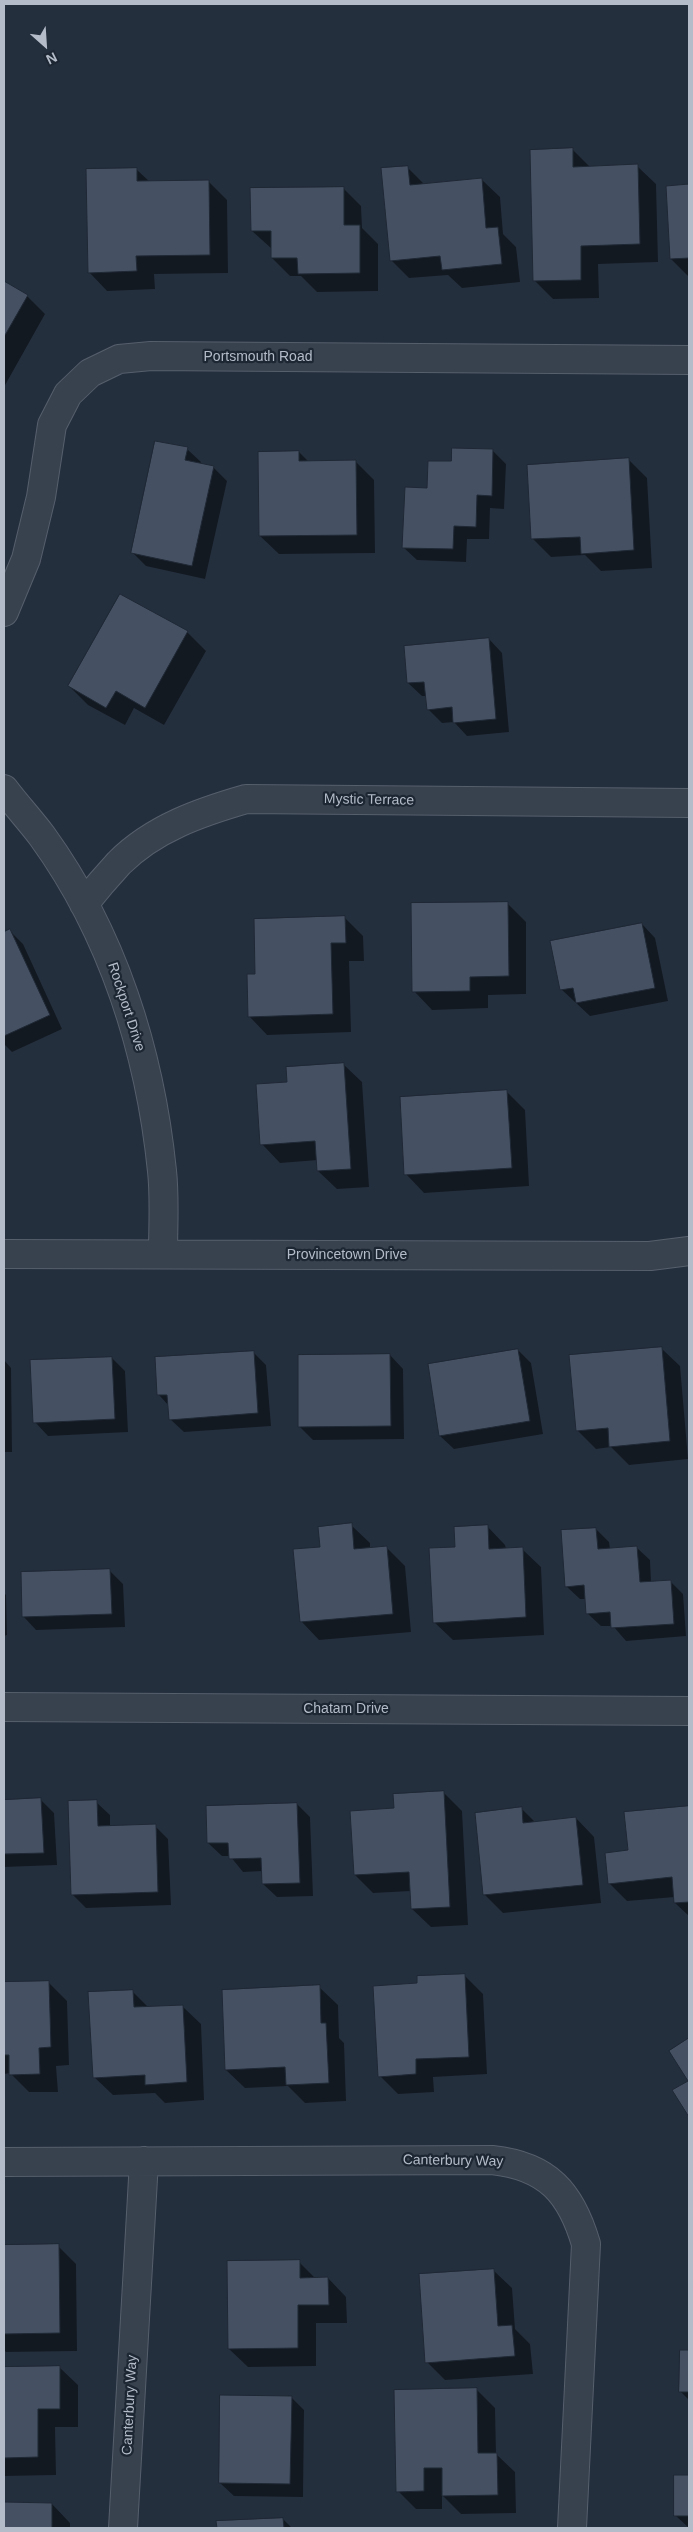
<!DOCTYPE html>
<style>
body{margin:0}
#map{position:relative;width:693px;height:2532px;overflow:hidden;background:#242f3e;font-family:Arial,sans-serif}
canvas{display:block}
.frame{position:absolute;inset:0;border:5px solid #b4bcc9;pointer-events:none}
.north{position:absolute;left:20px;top:20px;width:50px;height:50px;-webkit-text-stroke:4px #1d2633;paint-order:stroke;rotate:154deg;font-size:14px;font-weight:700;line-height:20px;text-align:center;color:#b4bcc9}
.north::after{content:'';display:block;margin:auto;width:18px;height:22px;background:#b4bcc9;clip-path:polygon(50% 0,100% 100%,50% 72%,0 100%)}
</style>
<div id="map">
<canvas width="693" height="2532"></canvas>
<div class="frame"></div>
<div class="north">N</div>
</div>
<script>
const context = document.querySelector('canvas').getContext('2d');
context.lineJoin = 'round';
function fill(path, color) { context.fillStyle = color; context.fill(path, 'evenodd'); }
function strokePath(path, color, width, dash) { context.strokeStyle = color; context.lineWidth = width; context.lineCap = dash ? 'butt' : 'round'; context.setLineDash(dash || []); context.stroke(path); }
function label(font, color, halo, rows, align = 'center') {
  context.font = font + ' Arial,sans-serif'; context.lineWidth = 4.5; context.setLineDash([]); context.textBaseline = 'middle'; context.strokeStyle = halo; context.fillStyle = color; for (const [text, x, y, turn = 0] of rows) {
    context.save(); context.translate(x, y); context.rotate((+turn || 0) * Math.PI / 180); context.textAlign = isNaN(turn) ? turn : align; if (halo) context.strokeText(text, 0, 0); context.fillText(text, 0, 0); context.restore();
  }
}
const shadow = new Path2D(`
 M573,150L590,167L637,166L656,184L658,262L598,264L599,298L553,299L535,281Z
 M407,167L425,185L481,179L500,197L503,234L516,247L520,282L462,288L448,275L409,278L391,260Z
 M136,169L150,182L208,181L227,200L228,273L154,274L155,289L107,291L89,272Z
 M689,185V277L671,259L668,187Z
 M343,188L361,206L362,228L378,244V291L317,292L301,276H290L272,258V249L252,231Z
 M4,283L27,296L45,314L4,387Z
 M187,449L201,462L200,464L213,467L227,481L205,579L146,566L132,552Z
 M492,450L506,464L504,509L490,508L489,539H467L466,562L417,560L403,547L428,489L453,463Z
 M299,452L309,462H356L374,480L375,553L279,554L260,536Z
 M628,459L647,478L652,568L601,571L585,555L551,557L533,539Z
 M120,595L187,632L206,651L164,725L134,708L125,725L88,705L69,686Z
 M489,639L502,653L509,732L467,736L454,722L442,723L428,709L427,696H422L408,683Z
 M507,903L526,922V994L488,995V1008L432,1010L414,991Z
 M345,918L363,936L364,961H349L351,1032L267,1035L249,1016L257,975Z
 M642,924L655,938L668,1001L590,1016L561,989Z
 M10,931L23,944L62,1029L12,1052L4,1044V934Z
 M343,1064L362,1082L369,1187L337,1189L318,1171V1160L280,1163L262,1144L288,1083Z
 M507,1092L525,1110L529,1186L424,1193L406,1174Z
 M661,1348L680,1366L688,1459L629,1465L611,1447L596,1449L577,1430Z
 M518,1350L531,1363L543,1434L454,1449L440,1436Z
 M253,1352L266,1365L271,1426L184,1432L170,1419L169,1406L159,1395Z
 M390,1355L403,1369L404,1439L313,1440L300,1427Z
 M112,1358L125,1371L128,1432L48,1436L35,1422Z
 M4,1360L11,1368L12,1452H4Z
 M351,1525L370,1543V1549L387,1548L405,1566L411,1632L319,1640L301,1621L322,1548Z
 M487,1526L505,1545L506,1549H522L541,1567L544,1635L453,1640L434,1622L457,1548Z
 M596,1529L609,1542L610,1549L636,1547L650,1560L651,1582L670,1581L683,1594L686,1636L626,1641L613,1626H601L587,1613L586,1599H580L566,1586Z
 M110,1571L123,1584L125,1627L36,1630L23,1616Z
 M4,1593L6,1595L7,1635L4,1636Z
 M443,1792L462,1811L468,1925L431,1927L412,1909L411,1891L373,1893L355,1875L395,1809Z
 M41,1800L54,1813L57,1865L4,1867V1801Z
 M96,1802L110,1815V1827L155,1826L168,1839L171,1905L86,1908L72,1894Z
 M297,1804L310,1817L313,1896L277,1897L263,1884V1871L243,1872L230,1856H222L208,1843Z
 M689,1807V1916L675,1903V1897L627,1901L609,1883L629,1851L625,1813Z
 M521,1808L536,1823L576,1818L594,1837L601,1903L503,1913L485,1895Z
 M464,1975L483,1994L487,2074L433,2077L434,2092L398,2094L380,2076L419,1984Z
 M48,1982L67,2001L69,2065L56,2066L58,2092H29L10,2073L4,2074V1984Z
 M319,1987L338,2005L339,2038L344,2043L346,2101L305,2103L288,2086L245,2088L226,2070Z
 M132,1991L149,2008L182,2006L201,2024L204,2100L165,2103L155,2093L113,2095L94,2077Z
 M4,2246H58L76,2264L77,2351L6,2352L4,2350Z
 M299,2262L316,2279L328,2278L346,2297L347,2323H316V2366L248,2367L229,2349Z
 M493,2270L512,2288L515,2329L530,2344L533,2374L445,2380L427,2362Z
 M681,2352H689V2400L680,2391Z
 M59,2367L78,2385V2427H55L56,2475L4,2476V2368Z
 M476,2389L495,2408L496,2454L515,2472L516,2513L461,2514L442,2495V2509H416L398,2491Z
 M291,2397L304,2410L303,2497L234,2496L220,2483Z
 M675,2476H689V2528L676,2516Z
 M4,2503L52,2504L70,2523V2528H4Z
 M283,2519L292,2528H218V2522Z`);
const building = new Path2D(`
 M573,148V167L638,164L640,244L581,246V280L533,281L530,150Z
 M408,166L410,185L482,178L486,228L498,227L502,264L442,270L440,256L390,261L381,168Z
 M689,167V258L670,259L666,186L689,184Z
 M137,168V181L209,180L210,255L136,256L137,271L88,273L86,169Z
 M344,187V225H360V273L298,274L297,258H271V231H251L250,188Z
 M4,281L28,295L4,337Z
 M155,441L188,447L185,460L214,466L192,566L131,553Z
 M452,448L493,449L492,496L477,495L476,527L454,526L453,549L402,548L405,487L427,488L428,461H451Z
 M299,451V461L356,460L357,535L259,536L258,452Z
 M629,458L634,550L581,554L580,537L531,539L527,465Z
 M120,594L188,631L145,708L116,691L106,708L68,686Z
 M489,638L496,719L453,723L452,707L427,710L424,682L407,683L404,646Z
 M508,902L509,976L470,977V991L412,992L411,903Z
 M345,916L346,943H331L333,1014L248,1017L247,974H255L254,919Z
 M642,923L655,988L576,1003L573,988L560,990L550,941Z
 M10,929L50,1015L4,1036V932Z
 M344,1063L351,1169L317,1171L315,1141L260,1145L256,1084L287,1082L286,1067Z
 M507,1090L512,1168L404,1175L400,1097Z
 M662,1347L670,1441L609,1447L608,1428L576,1431L569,1355Z
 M518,1349L530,1421L439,1436L428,1364Z
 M254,1351L258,1413L169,1420L167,1395H157L155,1357Z
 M390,1354L391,1426L298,1427V1355Z
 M112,1357L115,1419L33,1423L30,1360Z
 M352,1523L354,1549L387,1546L393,1614L300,1622L293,1549L320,1547L318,1527Z
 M488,1525L489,1549L523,1547L526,1617L433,1623L429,1548L455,1547L454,1527Z
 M596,1528L598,1549L637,1546L640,1582L671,1580L674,1624L611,1628L610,1612L586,1614L584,1585L565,1587L561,1530Z
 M110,1569L112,1614L22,1617L21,1572Z
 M444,1791L450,1907L411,1909L409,1872L354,1875L350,1811L394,1808L393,1794Z
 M41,1798L44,1853L4,1854V1800Z
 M97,1800L98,1826L156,1824L158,1892L71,1895L68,1801Z
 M297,1803L300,1883L262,1884L261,1858L229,1859L228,1843H207L206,1806Z
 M689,1806V1902L674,1903L672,1877L608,1884L605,1853L628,1850L624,1812Z
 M522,1807L523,1823L576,1817L583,1885L483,1895L475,1813Z
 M465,1974L469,2057L416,2059V2074L378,2077L373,1986L417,1983V1976Z
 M49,1981L51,2047L39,2048L40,2074L9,2075V2055H4V1982Z
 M320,1985L321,2023H326L329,2083L286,2085L285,2067L225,2070L222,1990Z
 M133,1990L134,2007L183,2005L187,2082L145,2085V2075L93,2078L88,1992Z
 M689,2038V2117L672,2090L688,2081L669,2051Z
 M59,2244L60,2333L4,2334V2245Z
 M300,2260V2278L328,2277L329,2305H298V2348L228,2349L227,2261Z
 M494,2269L498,2326L512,2325L515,2356L425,2363L419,2274Z
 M680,2350H689V2392H679Z
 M60,2366V2409H38V2457L4,2458V2367Z
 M477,2388L478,2453H497L498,2495L442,2496V2468H424V2491L396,2492L394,2390Z
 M220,2395L292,2396L290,2484L219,2483Z
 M674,2475H689V2516H674Z
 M4,2502L52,2503V2528H4Z
 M283,2518L284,2528H217L216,2521Z`);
const minor = new Path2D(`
 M4,612L26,559L41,497L52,425L68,394L90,373L119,359L151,356L689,360
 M4,789C16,805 30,820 42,836C113,934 150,1052 162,1171C165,1198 163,1227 163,1254
 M84,904C95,890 107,876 119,863C154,828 201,812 246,799L689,803
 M4,1254L650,1256L689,1251
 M4,1707L689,1711
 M4,2162L492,2160C548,2166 571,2193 586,2244L572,2528
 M123,2528L144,2161`);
const streetNames = [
 ["Portsmouth Road",258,357],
 ["Mystic Terrace",369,800,1],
 ["Rockport Drive",126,1007,72],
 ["Provincetown Drive",347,1255],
 ["Chatam Drive",346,1709],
 ["Canterbury Way",453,2161,1],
 ["Canterbury Way",130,2405,-87]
];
fill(shadow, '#0007');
fill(building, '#455162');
strokePath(building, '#1f2835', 1);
strokePath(minor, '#565f6c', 30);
strokePath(minor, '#38414e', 28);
label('14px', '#b4bcc9', '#1d2633', streetNames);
</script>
